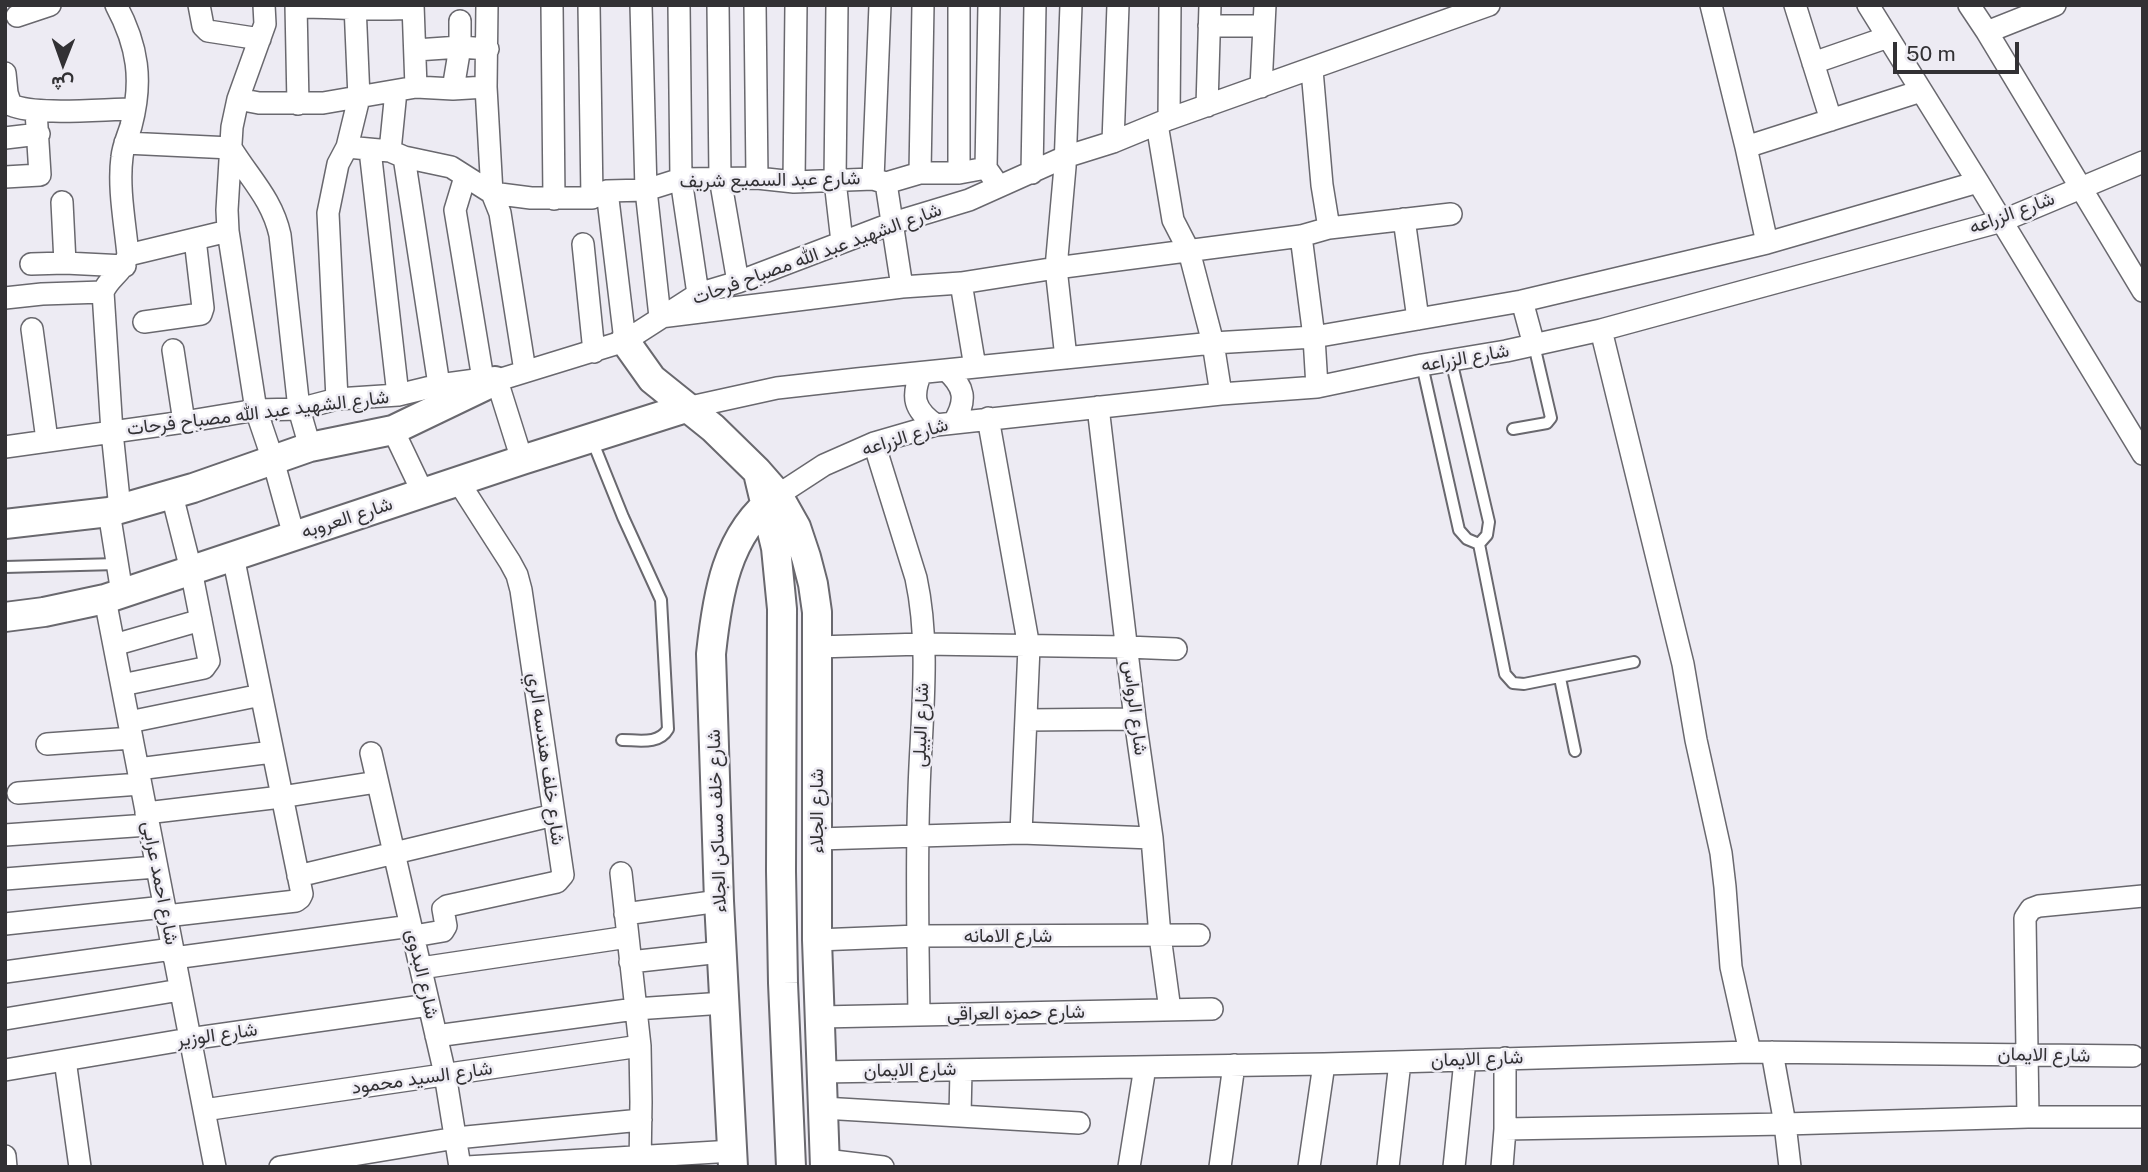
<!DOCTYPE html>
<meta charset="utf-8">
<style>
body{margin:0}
#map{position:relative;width:2148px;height:1172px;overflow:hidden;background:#edebf3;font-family:"Public Sans",Vazirmatn,sans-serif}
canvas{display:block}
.frame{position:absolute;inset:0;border:7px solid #323134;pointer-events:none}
.north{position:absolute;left:28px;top:28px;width:70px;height:70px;-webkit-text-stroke:5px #edebf3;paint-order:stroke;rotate:181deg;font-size:19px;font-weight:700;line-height:28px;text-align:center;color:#323134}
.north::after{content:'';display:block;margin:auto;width:24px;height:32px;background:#323134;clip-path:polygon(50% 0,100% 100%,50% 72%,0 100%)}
.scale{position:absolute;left:1893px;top:42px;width:126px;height:32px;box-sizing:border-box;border:4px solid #323134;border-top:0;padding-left:9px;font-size:21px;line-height:24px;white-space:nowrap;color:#323134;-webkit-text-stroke:5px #edebf3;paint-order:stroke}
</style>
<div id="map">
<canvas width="2148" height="1172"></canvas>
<div class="frame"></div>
<div class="north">ش</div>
<div class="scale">50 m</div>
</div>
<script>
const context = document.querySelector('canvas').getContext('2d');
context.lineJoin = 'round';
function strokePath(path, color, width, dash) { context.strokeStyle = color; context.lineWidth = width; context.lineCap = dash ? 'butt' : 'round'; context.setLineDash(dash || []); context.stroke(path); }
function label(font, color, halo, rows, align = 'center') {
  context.font = font + ' "Public Sans",Vazirmatn,sans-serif'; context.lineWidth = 5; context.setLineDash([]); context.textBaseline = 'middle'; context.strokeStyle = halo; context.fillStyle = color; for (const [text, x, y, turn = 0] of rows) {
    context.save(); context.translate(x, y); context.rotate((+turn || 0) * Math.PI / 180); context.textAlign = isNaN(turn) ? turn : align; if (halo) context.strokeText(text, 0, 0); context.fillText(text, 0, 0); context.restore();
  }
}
const lane = new Path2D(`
 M1451,360L1489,522L1487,535L1479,544
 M1422,365L1459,530L1467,539L1479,544
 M1513,429L1547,423L1551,418L1534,345
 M592,440L623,517L661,600L668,729C659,745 638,740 622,740
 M1479,544L1505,674L1513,683L1524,684L1634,662
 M5,567L117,564
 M1560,678L1575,751`);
const street = new Path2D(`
 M116,5C138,46 143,81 131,126C128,136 123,146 122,157C118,188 125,223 128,255C122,274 110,276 103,292L112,432L120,509
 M199,5L203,26L208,31L260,39
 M264,5L265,24L238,99L232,127L227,210L228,231L256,410L273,460L294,536
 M296,5L298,104
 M413,5L416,87
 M487,5L486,87L492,193L500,213L525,371
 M552,5L554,199
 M589,5L592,198
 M641,5L646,190L660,317L902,287L961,283L1056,268L1301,236L1329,228L1451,214
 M679,5L681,179L698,294
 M718,5L720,178L738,282
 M755,5L757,178
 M837,5L835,181L842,242
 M1711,5L1746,147L1767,243
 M1795,5L1831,120
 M1868,5L1978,182L2143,454
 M1969,5L1987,32L2143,291
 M296,7C335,7 374,11 413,8
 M17,16L50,5
 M1209,26H1263
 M1987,32L2055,5
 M416,50L460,47L488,49
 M1813,63L1888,37
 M1312,70L1322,185L1329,228
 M5,73L7,93L11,105C37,116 103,109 134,109
 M1261,87L1265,5
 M453,89L460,47V21
 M238,99L259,103H323L416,87L453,89L486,87
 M1207,106L1210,5
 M1169,119L1170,5
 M1157,124L1173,220L1189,251L1213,343L1221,394
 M5,138L39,134
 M1113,142L1118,5
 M125,143L231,148
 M347,147L390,151L404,157L451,167L492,193L531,198H592L607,191L646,190L681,179L757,178L794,182L873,179L886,183L920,173H959L986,168L998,185
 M1746,147L1921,91
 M231,148C250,179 272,199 280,235L299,409L310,447
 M370,150L398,395
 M390,151L396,91
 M404,157L439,385
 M986,168L989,5
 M920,173L923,5
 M959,173V5
 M1032,173L1035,5
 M5,177L40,175L36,111
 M465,177L455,210L483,379
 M873,179L880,5
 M794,182L796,5
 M886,183L902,287
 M607,191L625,341
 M62,202L65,263
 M1404,219L1418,319
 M1301,236L1314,337L1317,387
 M583,244L594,352
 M128,255L228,231
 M31,264L65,263L125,266
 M961,283L975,367
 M5,298L42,294L103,292
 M1522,301L1534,345
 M144,322L201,314L203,308L195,239
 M32,329L47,440
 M1601,330L1683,664L1696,740L1721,853L1725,887L1731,967L1750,1052
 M173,350L184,422
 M1066,358L1056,268L1065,167L1071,5
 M946,370C965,387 967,400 954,422
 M921,373C911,397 914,410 936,425
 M495,381L499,387L522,460
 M337,399L328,213L338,164L347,147L359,98L355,5
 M1098,407L1135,719L1152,838L1160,936L1170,1010
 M686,408L777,388L857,379L1213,343L1314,337L1522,301L1767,243L1978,182
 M988,418L1029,647L1021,833
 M393,430L423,493
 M874,443L916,578C931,647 921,721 919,791C916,865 918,940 919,1015
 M5,447L184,422L256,410L299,409L337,399L398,395L439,385L483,379L495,381L625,341L698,294L738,282L893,223L969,200L1065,157L1113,142L1169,119L1489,5
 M778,495L824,465L874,443L936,425L1221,394L1317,387L1422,365L1506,351L1601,330L2002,221L2143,162
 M109,512L122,593
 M105,599L215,1167
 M114,645L201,620
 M816,647L924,644L1127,647L1176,649
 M122,685L204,668L209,661L191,570L172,495
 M1026,720L1135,719
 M129,722L261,695
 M47,744L132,738
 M371,753L445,1074L460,1167
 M138,769L272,752
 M18,793L140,784
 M146,813L281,797L377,782
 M5,835L148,825
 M818,839L1021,833L1152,838
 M621,873L640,1046L641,1102L640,1167
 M298,876L554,815
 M5,879L156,867
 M625,914L719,901
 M166,916L296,901L300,898L302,894L233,556
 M5,924L164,907
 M414,936L443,931L446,926L443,909L447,906L557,882L563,875L521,590L517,575L510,562L458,481
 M817,940L918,936L1199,935
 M174,958L411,926
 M630,962L721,952
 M421,968L628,937
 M5,972L172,949
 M820,1017L1212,1009
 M5,1019L180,990
 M436,1036L635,1009L724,1003
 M1772,1052L1785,1124L1790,1167
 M65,1060L80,1167
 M5,1070L189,1039L429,1005
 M821,1072L1324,1064L1750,1052L2133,1056
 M823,1108L1079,1123
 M204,1110L640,1046
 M960,1116L961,1070
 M2028,1117L2025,918L2031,909L2039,906L2143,896
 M1505,1129L1785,1124L2028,1117H2143
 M5,1156L6,1167
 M825,1160L883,1167
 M280,1167L456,1138L641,1120
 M467,1167L733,1151
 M1129,1167L1145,1067
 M1220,1167L1234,1065
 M1309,1167L1324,1064
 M1388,1167L1400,1062
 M1454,1167L1465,1060
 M1502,1167L1505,1129V1058`);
const secondary = new Path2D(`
 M625,341L652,379L713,428L757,471L778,495L796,527L806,557L813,584L817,612V940L825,1167
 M759,477L776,548L782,609L781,871L783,983L791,1167
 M5,524L109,512L193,488L310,447L393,430L495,381
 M5,617L44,612L105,599L522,460L686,408
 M733,1167L719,901L711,654C717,597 726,533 776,497`);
const streetNames = [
 ["شارع عبد السميع شريف",770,180,-1],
 ["شارع الزراعه",2012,213,-20],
 ["شارع الشهيد عبد الله مصباح فرحات",817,254,-20],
 ["شارع الزراعه",1465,358,-10],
 ["شارع الشهيد عبد الله مصباح فرحات",258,413,-7],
 ["شارع الزراعه",905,437,-17],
 ["شارع العروبه",347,518,-18],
 ["شارع الرواس",1135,708,83],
 ["شارع البيلى",921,725,-88],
 ["شارع خلف هندسه الري",546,759,82],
 ["شارع الجلاء",817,811,-90],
 ["شارع خلف مساكن الجلاء",717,821,-92],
 ["شارع احمد عرابى",160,883,79],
 ["شارع الامانه",1008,936],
 ["شارع البدوى",422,974,77],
 ["شارع حمزه العراقى",1016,1013,-1],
 ["شارع الوزير",217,1035,-8],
 ["شارع الايمان",2044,1055,1],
 ["شارع الايمان",1477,1059,-2],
 ["شارع الايمان",910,1070,-1],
 ["شارع السيد محمود",422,1078,-8]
];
strokePath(lane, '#69686e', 14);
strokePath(street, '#69686e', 24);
strokePath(secondary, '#69686e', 32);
strokePath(lane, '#fff', 10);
strokePath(street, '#fff', 21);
strokePath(secondary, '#fff', 28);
label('19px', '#323134', '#edebf3', streetNames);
</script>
